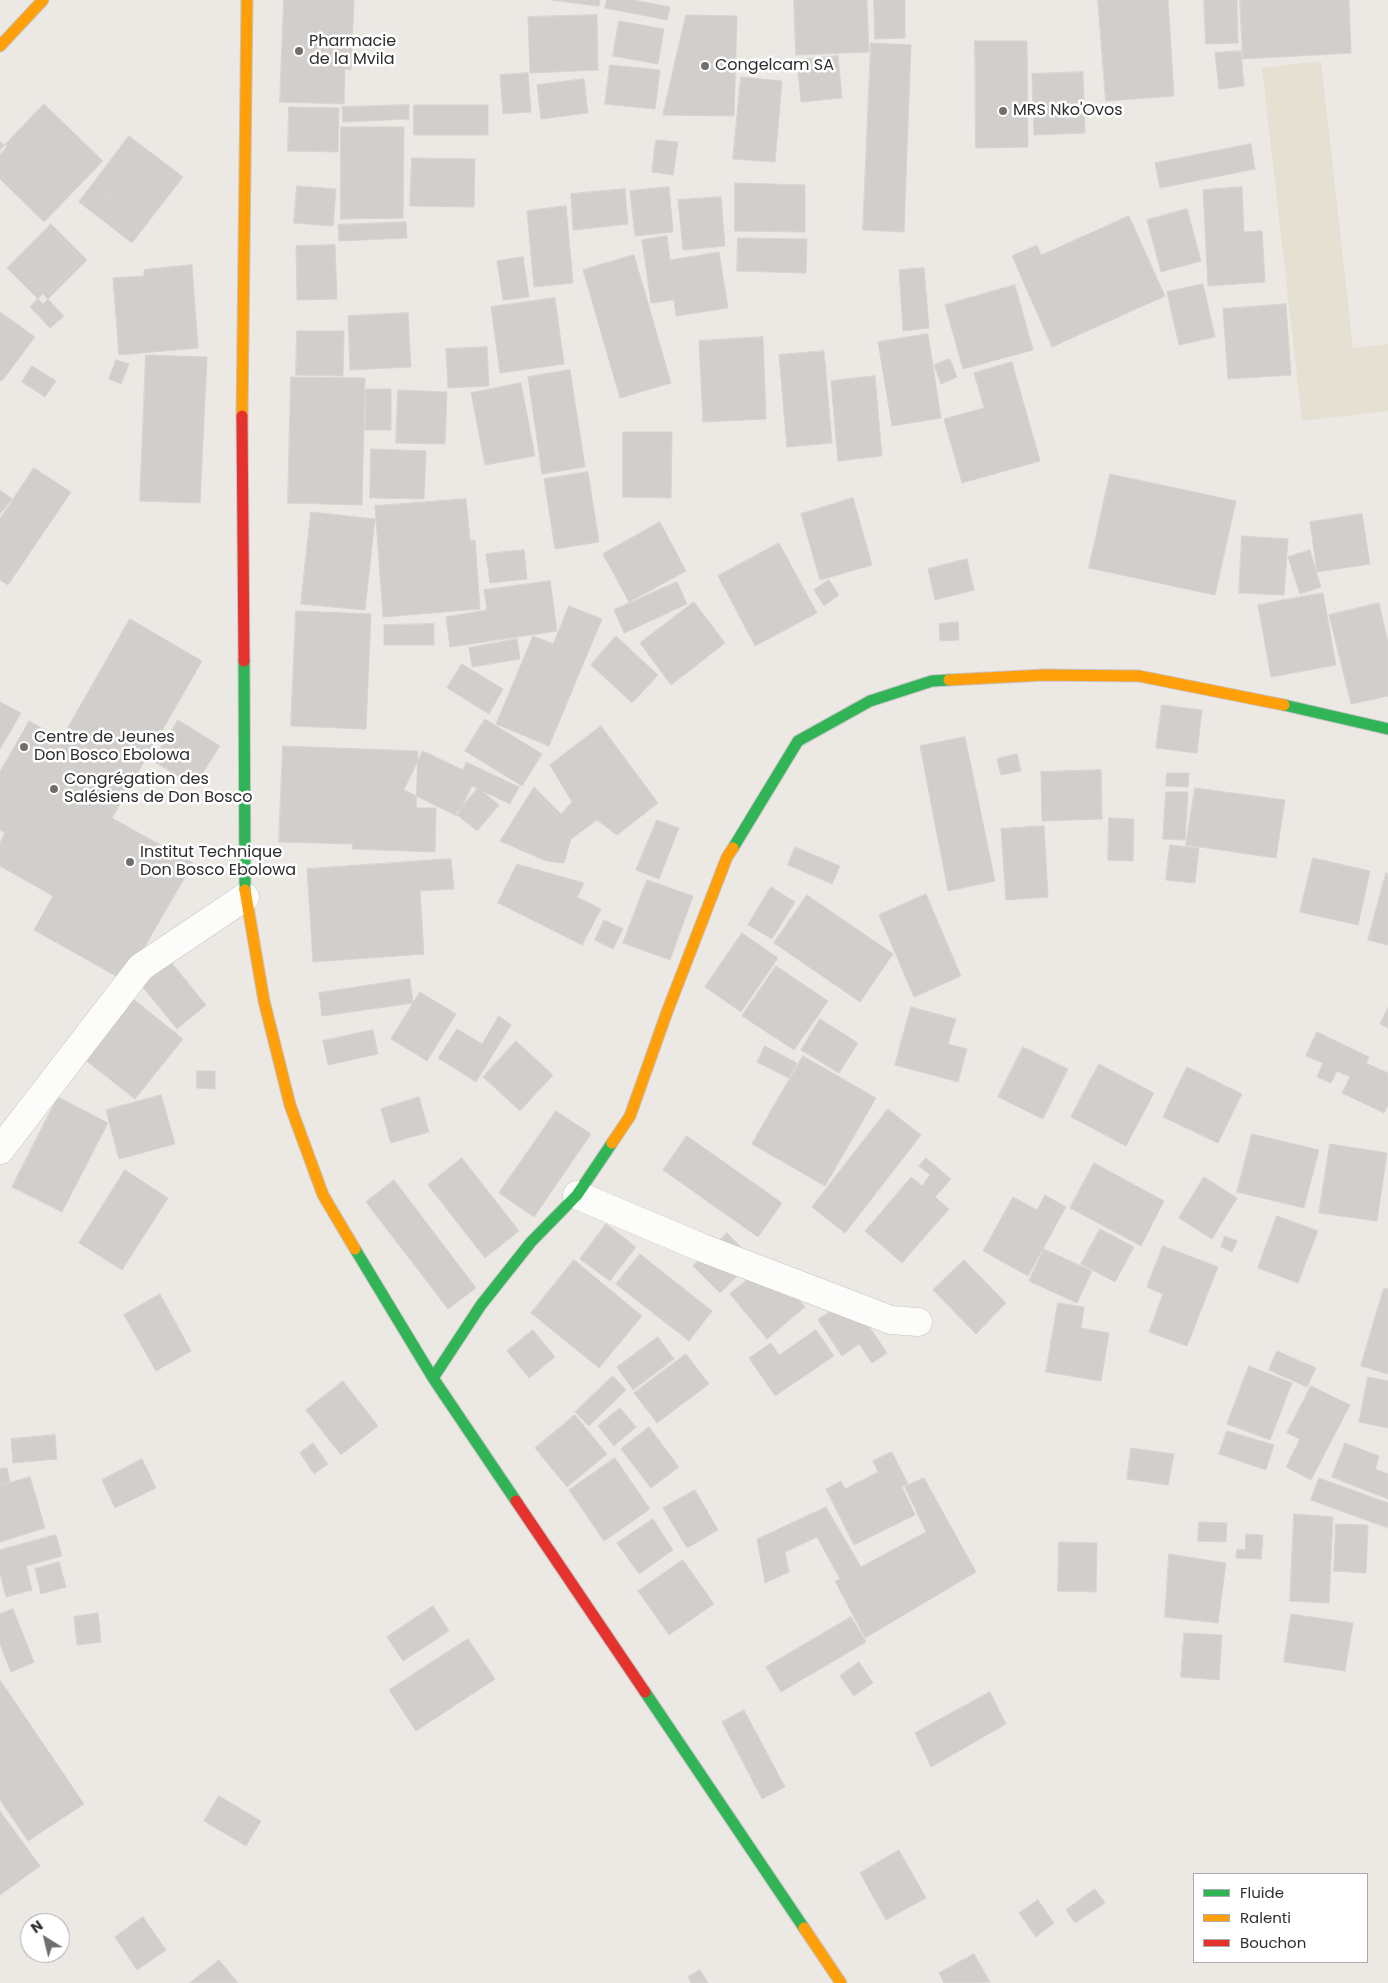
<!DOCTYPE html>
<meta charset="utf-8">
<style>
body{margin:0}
#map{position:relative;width:1388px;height:1983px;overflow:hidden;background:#ece8e4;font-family:Poppins,sans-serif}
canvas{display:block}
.legend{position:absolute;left:1193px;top:1873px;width:175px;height:90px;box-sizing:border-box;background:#fff;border:1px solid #ababab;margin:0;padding:6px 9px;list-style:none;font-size:15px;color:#2e2e2e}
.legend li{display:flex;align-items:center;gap:10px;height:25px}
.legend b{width:25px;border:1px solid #ababab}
.north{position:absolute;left:20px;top:1913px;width:50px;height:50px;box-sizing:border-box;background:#fff;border:1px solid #ababab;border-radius:50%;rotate:324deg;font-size:14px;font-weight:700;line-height:20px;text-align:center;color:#2e2e2e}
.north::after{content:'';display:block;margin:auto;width:18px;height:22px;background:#706f6e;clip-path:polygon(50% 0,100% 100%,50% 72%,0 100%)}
</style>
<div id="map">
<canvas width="1388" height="1983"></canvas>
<ul class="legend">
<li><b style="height:6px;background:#30b455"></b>Fluide</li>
<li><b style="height:6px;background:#ff9f0a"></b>Ralenti</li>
<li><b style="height:6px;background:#e5322d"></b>Bouchon</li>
</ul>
<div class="north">N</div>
</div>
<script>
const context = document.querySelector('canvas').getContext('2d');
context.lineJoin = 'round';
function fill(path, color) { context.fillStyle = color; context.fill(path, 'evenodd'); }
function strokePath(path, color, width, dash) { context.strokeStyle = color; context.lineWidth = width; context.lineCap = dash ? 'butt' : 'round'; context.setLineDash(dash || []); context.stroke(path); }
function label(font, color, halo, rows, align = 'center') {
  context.font = font + ' Poppins,sans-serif'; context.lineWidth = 5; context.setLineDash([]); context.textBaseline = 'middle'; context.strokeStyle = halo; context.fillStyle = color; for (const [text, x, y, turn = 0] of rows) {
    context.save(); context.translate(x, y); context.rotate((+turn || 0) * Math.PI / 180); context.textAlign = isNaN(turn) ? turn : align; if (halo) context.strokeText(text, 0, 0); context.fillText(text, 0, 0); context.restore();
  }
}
const education = new Path2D(`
 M1321,61L1353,348L1388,344V411L1302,421L1262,68Z`);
const building = new Path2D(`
 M284,0H354L351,70L345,69L344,104L280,102Z
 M552,0H600L599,6Z
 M607,0H633L670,7L667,20L605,8Z
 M794,0H867L869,52L796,55Z
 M874,0H905V38L875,39Z
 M1098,0H1168L1174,96L1106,101Z
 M1204,0H1237L1238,43L1206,44Z
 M1240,0H1349L1351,53L1243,59Z
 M597,15L598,70L530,73L528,17Z
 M686,15L737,16L734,116L663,115Z
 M619,21L664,29L658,64L613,56Z
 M975,41H1027L1028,147L976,148Z
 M871,43L911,45L904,232L863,230Z
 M1241,51L1244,86L1219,89L1215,53Z
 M838,56L842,98L801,102L797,60Z
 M610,65L660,70L655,109L605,104Z
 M1083,72L1085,133L1034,135L1032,74Z
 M528,73L531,112L503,114L500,75Z
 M741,77L782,81L775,162L733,159Z
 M584,79L588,113L541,119L537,85Z
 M44,104L103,161L44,222L0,179V150Z
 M409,105V119L343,122L342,107Z
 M414,105H488V135H414Z
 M289,107L339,108L338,152L288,151Z
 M341,127H404L403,218L341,219Z
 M129,136L183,177L132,243L79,202ZM131,161L162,184L136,219L105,196Z
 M656,140L678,142L673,175L652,172Z
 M0,142L7,146L0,156Z
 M1251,144L1255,169L1160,188L1155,163Z
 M412,158L475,159L474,207L410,206Z
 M131,161L162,184L136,219L105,196Z
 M735,183L805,185V232L735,231Z
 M297,186L336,189L333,226L294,223Z
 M669,187L673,232L635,236L630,191Z
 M1242,187L1244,232L1262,231L1265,282L1208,286L1203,190Z
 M625,189L628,224L573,230L571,194Z
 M721,197L725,246L683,250L678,200Z
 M566,206L573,283L534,287L527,211Z
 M1187,209L1201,261L1161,272L1147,220Z
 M1129,216L1165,296L1052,347L1012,256L1037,245L1041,255Z
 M406,222L407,238L339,241L338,225Z
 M51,224L87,260L43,304L7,268Z
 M667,236L670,260L719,252L728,308L676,316L674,300L651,303L642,240Z
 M738,238L807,239L806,273L737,271Z
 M335,245L337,299L297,300L296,246Z
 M634,255L671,383L620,398L583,270Z
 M523,257L529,297L503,300L497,261Z
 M192,265L198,348L119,355L113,278L144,276V270Z
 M924,268L929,328L903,331L899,270Z
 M1203,284L1215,337L1179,345L1167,292Z
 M1015,285L1033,350L963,369L945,305Z
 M43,294L64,316L50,328L30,307Z
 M555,298L564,364L500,373L491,307Z
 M1286,304L1291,375L1228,379L1223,309Z
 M0,312L35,337L2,381L0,380Z
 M408,313L411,367L350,370L348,316Z
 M297,331H344L343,376L296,375Z
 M928,334L941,418L892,426L878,342Z
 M763,337L766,419L703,422L699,341Z
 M487,347L489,386L448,388L446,349Z
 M824,351L832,443L787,447L779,355Z
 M146,355L207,357L200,503L140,501Z
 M950,359L957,377L941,384L934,365Z
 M116,360L129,364L121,384L109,379Z
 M1012,362L1040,461L962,483L944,419L984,408L974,373Z
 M32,366L56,381L45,397L22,382Z
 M570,370L585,467L542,474L528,377Z
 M875,376L882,456L838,461L831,381Z
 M291,377L365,378L362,505L288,503Z
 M521,383L535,456L485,465L471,393Z
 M366,389H391V430H365Z
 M398,390L447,392L445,444L396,443Z
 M623,432H672L671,498L623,497Z
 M371,449L426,451L424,499L370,498Z
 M34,468L71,492L8,585L0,580V519Z
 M588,472L599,542L555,549L544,479Z
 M1110,474L1236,501L1215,595L1089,568Z
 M0,490L12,499L0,514Z
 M853,498L872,565L820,580L801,514Z
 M466,499L470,540H475L480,609L383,617L375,506Z
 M311,512L375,519L365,610L301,604Z
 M1362,514L1370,564L1317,572L1310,522Z
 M660,522L686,571L629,602L603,554Z
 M1242,536L1288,539L1284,595L1239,593Z
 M779,543L817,613L755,646L718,576Z
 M524,550L527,579L490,583L486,554Z
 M1310,550L1321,587L1300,594L1288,557Z
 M967,559L974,590L935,600L928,569Z
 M829,580L839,595L824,606L814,590Z
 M550,581L557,631L450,647L446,617L487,610L484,590Z
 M677,582L687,604L624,633L614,610Z
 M1323,593L1336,665L1271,677L1258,605Z
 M694,602L725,643L671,685L640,643Z
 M1379,603L1388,642V696L1351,704L1329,615Z
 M569,606L602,619L549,746L496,724L533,636L553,644Z
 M296,611L371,614L366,729L291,726Z
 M130,619L202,661L112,818L193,863L125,981L34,930L53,896L0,866V843L5,833L0,830V772L29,721L61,739Z
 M958,622L959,640L940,641L939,624Z
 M434,624V645H384V625Z
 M616,636L658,675L632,703L591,665Z
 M517,639L520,659L472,667L469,648Z
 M462,664L503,689L489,714L447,688Z
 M0,702L21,713L0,749Z
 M1162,705L1202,710L1197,753L1156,748Z
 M485,719L542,754L522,786L465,751Z
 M178,720L220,746L194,786L153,761Z
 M601,726L658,803L617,835L597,820L571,839L564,863L546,861L500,841L534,787L561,814L572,802L550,765Z
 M965,737L995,881L948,891L920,746Z
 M283,746L418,751L416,808H436L435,852L352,849L353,844L279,842Z
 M423,751L463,770L466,762L519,787L510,804L472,786L457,816L404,790Z
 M1017,754L1021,771L1001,775L997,759Z
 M1101,770L1102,819L1042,821L1041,772Z
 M1167,773H1189L1188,787L1166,786Z
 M478,788L499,805L477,831L456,814Z
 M1195,788L1285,800L1276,858L1186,845Z
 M1166,792H1188L1185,840L1163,839Z
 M1109,818L1134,819L1133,861L1108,860Z
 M657,820L679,828L659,879L636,870Z
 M1044,826L1048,897L1006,900L1001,829Z
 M1170,845L1199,848L1195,883L1166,880Z
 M795,847L840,866L832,884L788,865Z
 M1313,858L1370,871L1358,925L1300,912Z
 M451,859L454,889L420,891L424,954L313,962L307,869Z
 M517,864L584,883L577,897L601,909L582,945L498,903Z
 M1386,873L1388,874V945L1368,940Z
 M647,880L693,896L670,960L623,943Z
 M771,887L795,902L772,939L748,925Z
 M926,894L961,976L914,997L879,915Z
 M807,895L893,954L860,1002L774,943Z
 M604,920L623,929L613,949L595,940Z
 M742,933L778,958L741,1012L705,987Z
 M166,956L206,1005L177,1029L137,980Z
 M776,966L828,1001L794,1050L742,1016Z
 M410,979L413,1003L322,1016L319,993Z
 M420,992L456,1014L427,1061L391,1039Z
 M127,994L183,1039L135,1099L79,1055Z
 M911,1007L956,1019L948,1044L967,1049L958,1082L895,1065Z
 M1388,1008V1028L1380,1024Z
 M499,1016L511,1025L476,1082L438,1058L457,1029L482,1044Z
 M820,1019L858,1043L839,1073L801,1050Z
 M373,1030L378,1054L328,1065L323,1041Z
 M1317,1032L1369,1057L1366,1063L1388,1073V1105L1384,1113L1342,1093L1350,1077L1337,1071L1331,1083L1317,1077L1323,1063L1306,1056Z
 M516,1041L553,1075L520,1111L483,1077Z
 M765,1046L797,1063L789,1078L757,1062Z
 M1023,1047L1068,1069L1043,1119L998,1097Z
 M803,1056L876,1098L825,1186L752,1144Z
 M1099,1064L1154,1093L1126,1146L1071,1117Z
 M1187,1067L1242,1094L1218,1143L1163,1117Z
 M197,1071H215V1089L197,1088Z
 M161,1095L175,1144L119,1159L106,1110Z
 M58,1097L108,1123L62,1212L12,1187Z
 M419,1097L429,1132L391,1143L381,1109Z
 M888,1109L921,1135L845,1233L812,1207Z
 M556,1111L591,1134L534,1217L499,1193Z
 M1252,1134L1319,1150L1304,1208L1237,1192Z
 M687,1136L782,1203L758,1237L663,1170Z
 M1330,1144L1387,1153L1377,1221L1319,1213Z
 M462,1158L519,1231L485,1258L428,1185Z
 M926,1158L951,1179L935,1197L949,1209L902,1263L865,1231L911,1177L922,1186L930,1175L919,1166Z
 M1094,1163L1164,1201L1141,1246L1070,1208Z
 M125,1170L168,1198L122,1270L79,1243Z
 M1204,1177L1237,1198L1212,1239L1179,1218Z
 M394,1180L476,1288L448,1309L366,1202Z
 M1045,1195L1066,1207L1028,1276L983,1251L1013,1197L1037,1210Z
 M1277,1216L1318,1231L1298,1283L1258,1268Z
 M606,1224L636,1247L610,1281L580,1259Z
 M1100,1229L1134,1247L1115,1282L1081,1264Z
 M727,1233L754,1260L720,1293L693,1266Z
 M1225,1236L1237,1241L1232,1252L1221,1247Z
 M1163,1246L1218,1267L1187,1346L1149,1332L1163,1294L1147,1287Z
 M1044,1249L1092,1271L1077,1303L1029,1281Z
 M640,1254L712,1311L689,1341L616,1284Z
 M574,1260L642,1316L599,1368L531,1313Z
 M964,1260L1006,1303L976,1334L933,1290Z
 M768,1262L805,1307L767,1339L730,1294Z
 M1384,1288L1388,1289V1374L1361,1366Z
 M160,1294L191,1351L156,1371L124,1315Z
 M850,1298L887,1353L872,1363L859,1344L842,1356L818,1320Z
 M1058,1303L1084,1307L1081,1328L1109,1333L1101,1381L1046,1372Z
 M533,1330L555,1357L529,1378L507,1351Z
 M816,1330L834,1356L775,1396L749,1358L771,1343L779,1355Z
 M658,1337L674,1359L633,1390L617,1367Z
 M1277,1351L1316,1368L1307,1387L1269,1370Z
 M686,1354L709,1384L657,1423L634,1393Z
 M1249,1366L1292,1383L1270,1440L1227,1424Z
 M613,1376L626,1390L589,1426L575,1412Z
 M1368,1377L1388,1381V1428L1359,1422Z
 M343,1381L378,1426L341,1455L306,1410Z
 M1311,1386L1350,1405L1311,1480L1286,1467L1300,1439L1287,1433Z
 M620,1408L636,1427L614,1446L598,1426Z
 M575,1415L607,1454L567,1487L535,1448Z
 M649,1427L679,1467L651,1488L621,1449Z
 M1227,1431L1274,1445L1266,1470L1219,1454Z
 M55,1435L57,1459L13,1463L11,1439Z
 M313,1443L328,1464L314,1474L300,1453Z
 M1345,1443L1379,1456L1375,1469L1388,1474V1499L1332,1477Z
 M1131,1448L1174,1454L1168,1485L1127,1479Z
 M892,1452L908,1484L902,1487L915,1515L854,1545L826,1489L841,1481L845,1489L878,1472L873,1461Z
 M615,1458L650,1509L604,1541L569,1490Z
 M142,1459L156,1488L115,1508L102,1480Z
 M7,1468L10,1483L0,1485V1469Z
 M30,1477L45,1528L0,1542V1486Z
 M924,1478L976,1572L865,1638L835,1581L840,1579L817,1537L785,1552L789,1572L765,1583L757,1539L826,1507L861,1567L926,1532L905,1487Z
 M1319,1478L1388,1503V1528L1311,1500Z
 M695,1490L718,1530L687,1548L663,1508Z
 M1294,1514L1333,1517L1329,1603L1290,1601Z
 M653,1519L673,1550L639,1574L617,1543Z
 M1199,1522L1227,1523L1226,1542L1198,1541Z
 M1336,1524L1368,1525L1366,1573L1334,1571Z
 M1246,1534L1263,1535L1261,1559L1236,1558L1237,1549L1245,1550Z
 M56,1535L62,1556L26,1566L32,1590L6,1597L0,1573V1550Z
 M1059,1542L1097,1543L1096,1592L1058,1591Z
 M1169,1554L1226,1563L1218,1623L1165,1617Z
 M683,1560L714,1604L669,1635L638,1591Z
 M59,1562L66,1587L41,1594L35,1569Z
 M433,1606L449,1631L403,1661L387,1637Z
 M13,1609L34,1662L11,1672L0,1644V1614Z
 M98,1613L101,1642L77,1645L74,1617Z
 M1291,1614L1353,1623L1345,1671L1284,1662Z
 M851,1617L866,1642L781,1692L766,1667Z
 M1184,1633L1222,1635L1219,1680L1181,1677Z
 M468,1639L495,1679L416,1731L389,1690Z
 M859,1662L873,1683L854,1696L840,1676Z
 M0,1680L84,1804L28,1841L0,1800Z
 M990,1692L1006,1724L931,1767L915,1733Z
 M744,1710L785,1787L762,1799L722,1722Z
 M219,1796L261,1821L246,1846L204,1821Z
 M0,1811L40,1866L0,1895Z
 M899,1850L926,1898L886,1920L860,1873Z
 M1095,1889L1105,1903L1075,1923L1066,1910Z
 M1038,1900L1054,1923L1036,1937L1019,1913Z
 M143,1917L166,1950L137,1970L115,1937Z
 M974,1954L990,1982L944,1983L939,1973Z
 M219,1960L238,1983H190Z
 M700,1970L708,1983H691L688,1977Z`);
const street = new Path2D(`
 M0,1150L141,967L245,897
 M577,1195L700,1247L891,1320L918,1322`);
const fast = new Path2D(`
 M244,661L245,890
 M1284,705L1388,729
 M733,848L798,741L870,701L932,681L949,680
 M355,1249L433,1378L516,1501
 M433,1378L481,1305L531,1242L577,1195L612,1143
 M645,1692L804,1928`);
const slow = new Path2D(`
 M0,46L43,0
 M242,416L247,0
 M949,680L1044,675L1139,676L1284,705
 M245,890L264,1001L290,1105L323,1195L355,1249
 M612,1143L630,1116L667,1012L727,857L733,848
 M804,1928L841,1983`);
const jam = new Path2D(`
 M242,416L244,661
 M516,1501L645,1692`);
const markers = [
 [299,51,5,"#706f6e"],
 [705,66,5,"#706f6e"],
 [1003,111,5,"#706f6e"],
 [24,747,5,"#706f6e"],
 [54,789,5,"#706f6e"],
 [130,862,5,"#706f6e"]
];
const poiNames = [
 ["Pharmacie",309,42],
 ["de la Mvila",309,60],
 ["Congelcam SA",715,66],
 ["MRS Nko'Ovos",1013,111],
 ["Centre de Jeunes",34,738],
 ["Don Bosco Ebolowa",34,756],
 ["Congrégation des",64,780],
 ["Salésiens de Don Bosco",64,798],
 ["Institut Technique",140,853],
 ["Don Bosco Ebolowa",140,871]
];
fill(education, '#e6e0d3');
fill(building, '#d1cecb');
strokePath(building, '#d7d4d0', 1);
strokePath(street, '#c5c4c5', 29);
strokePath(fast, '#c5c4c5', 13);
strokePath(slow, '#c5c4c5', 13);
strokePath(jam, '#c5c4c5', 13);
strokePath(street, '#fcfcfb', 28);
strokePath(fast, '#30b455', 11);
strokePath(slow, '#ff9f0a', 11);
strokePath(jam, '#e5322d', 11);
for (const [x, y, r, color] of markers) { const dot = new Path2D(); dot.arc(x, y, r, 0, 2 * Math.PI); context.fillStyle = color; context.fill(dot); strokePath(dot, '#fff', 2); }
label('16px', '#2e2e2e', '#fff', poiNames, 'left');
</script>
